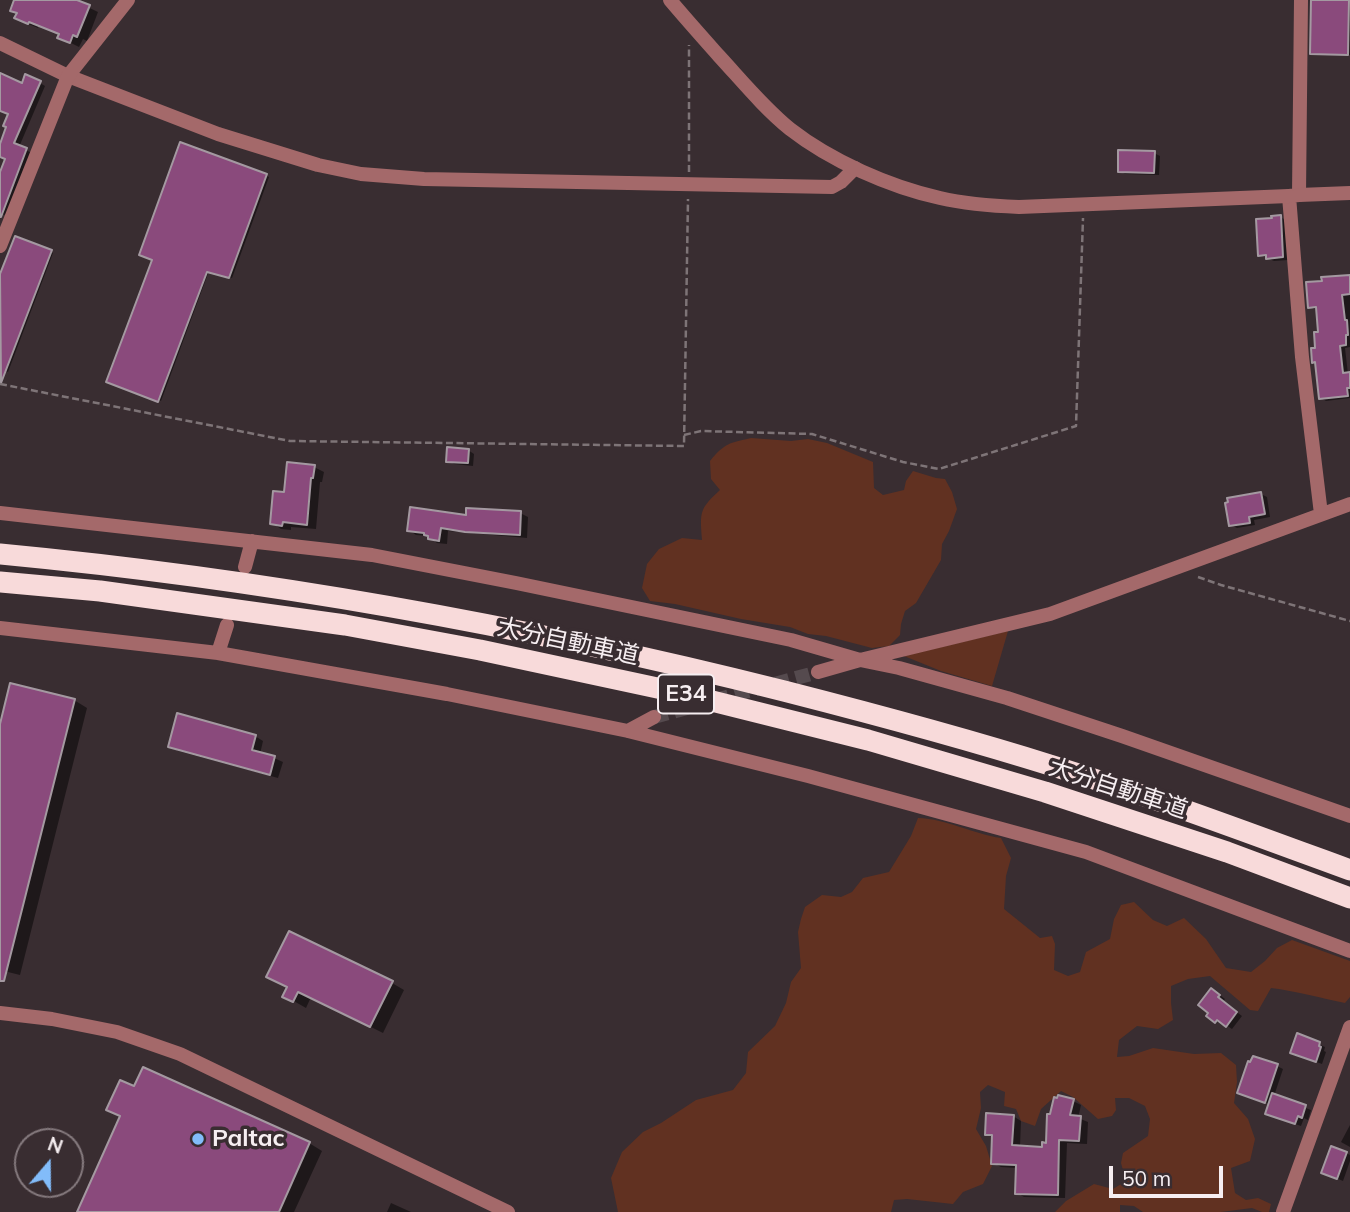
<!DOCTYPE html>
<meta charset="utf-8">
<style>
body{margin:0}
#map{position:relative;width:1350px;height:1212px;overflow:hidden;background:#392d31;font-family:Mulish,sans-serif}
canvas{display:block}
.north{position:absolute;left:14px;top:1128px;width:70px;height:70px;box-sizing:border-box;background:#392d31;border:2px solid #857a7e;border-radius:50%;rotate:20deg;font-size:19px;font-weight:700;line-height:28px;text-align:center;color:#f6eef1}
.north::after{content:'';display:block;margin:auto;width:24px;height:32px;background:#82bcfa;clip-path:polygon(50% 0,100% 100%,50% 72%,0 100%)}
.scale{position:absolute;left:1109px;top:1166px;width:114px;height:32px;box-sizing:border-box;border:4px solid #f6eef1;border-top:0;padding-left:9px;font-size:21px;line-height:24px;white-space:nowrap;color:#f6eef1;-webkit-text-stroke:5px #392d31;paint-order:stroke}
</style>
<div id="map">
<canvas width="1350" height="1212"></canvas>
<div class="north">N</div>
<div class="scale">50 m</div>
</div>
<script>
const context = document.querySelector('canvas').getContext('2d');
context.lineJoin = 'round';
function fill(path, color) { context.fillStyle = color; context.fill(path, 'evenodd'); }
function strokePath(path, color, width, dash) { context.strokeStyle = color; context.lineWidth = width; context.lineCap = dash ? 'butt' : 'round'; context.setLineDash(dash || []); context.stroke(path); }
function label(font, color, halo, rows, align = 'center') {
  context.font = font + ' Mulish,"Noto Sans JP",sans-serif'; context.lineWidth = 7; context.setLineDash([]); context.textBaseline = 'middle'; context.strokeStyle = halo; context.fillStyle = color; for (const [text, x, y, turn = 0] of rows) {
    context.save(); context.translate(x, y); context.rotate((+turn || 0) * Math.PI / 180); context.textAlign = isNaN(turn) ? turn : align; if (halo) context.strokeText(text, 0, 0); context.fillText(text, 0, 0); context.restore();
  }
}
const green = new Path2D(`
 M751,438L791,441L808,439L827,443L873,462L874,488L883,495L904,490L906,481L913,471L936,478L945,479L952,492L957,509L949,531L942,544L941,560L916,603L905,611L901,624L900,635L889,646L872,648L826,636L808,634L790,627L741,619L675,604L650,601L642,588L647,564L659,549L682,538L702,540C700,512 699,509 720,490L711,479L710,461C725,443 729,443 751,438Z
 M1008,631L992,686L941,671L904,656Z
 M918,818C947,819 973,834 1001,838L1011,858L1006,876L1004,909L1040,938L1052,936L1055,944L1054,970L1068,976L1080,972L1086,952L1110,939L1114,919L1121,905L1134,902L1153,920L1167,926L1184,918L1206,939L1226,968L1251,972L1265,961L1277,948L1292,940L1350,961V997L1345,1003C1320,998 1296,991 1271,988L1258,1011L1250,1010L1210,976L1188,979L1171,986V1003L1173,1020L1158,1029L1137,1026L1119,1040L1117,1057L1129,1056L1153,1048L1194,1054L1221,1053L1236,1065L1237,1082L1234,1103L1248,1119L1255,1139L1250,1161L1231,1168L1235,1193L1246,1200L1258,1198L1271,1204L1269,1212H1262L1252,1208L1221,1212H1143L1134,1206L1120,1205V1212H1055L1066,1201L1094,1184L1113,1189L1126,1181L1121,1163L1123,1153L1148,1136L1150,1119L1145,1106L1129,1098H1115L1116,1110L1112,1116L1098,1119L1073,1097L1061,1091L1041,1109L1035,1126L1021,1121L1016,1109L1004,1106L1005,1092L988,1085L980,1092L981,1108L976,1129L986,1146L992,1166L983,1184L963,1192L953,1204L907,1199L894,1200L891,1212H618L611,1178L622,1152L643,1132L661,1123L696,1100L733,1090L746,1073L748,1052L775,1026L786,1003L791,982L801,968L798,932L801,919L805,907L822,895L841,897L852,892L863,878L889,872L911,836Z`);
const shadow = new Path2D(`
 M16,0H73L98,12L87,41L83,39L79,47L59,37L60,34L38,26V28L26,23L18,13Z
 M1311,0H1350V55L1312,53Z
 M0,75L23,85L40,83L45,86L19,147L32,153L8,216L0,213V178L7,159L0,156V149L10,114L0,110Z
 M181,144L269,177L232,278L209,271L161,401L110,382L155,260Z
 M1154,153L1160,156L1159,175L1125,174L1119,171Z
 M1280,217L1286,220L1288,260L1274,261L1260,255Z
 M16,238L53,253L8,372L0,369V279Z
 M1350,277V347L1345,348L1348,374H1350V398L1326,401L1321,398L1317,363L1314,361L1320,333L1318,309H1314L1309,306Z
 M468,450L474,454L473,466L454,464L448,461Z
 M314,467L324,472L322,482H320L316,529L291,527V530L281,529L272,523Z
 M1261,494L1267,497L1270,517L1254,520L1255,525L1237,528L1231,525Z
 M520,513L528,517L527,538L448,531L447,544L437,543L430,538V536L416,535L409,530L468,517Z
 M74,700L87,708L20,975L0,970V731Z
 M255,736L263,741L260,754L274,758L283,762L278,778L178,751L170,746Z
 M392,983L404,990L383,1033L311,997L306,1008L285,996L289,987Z
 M1217,993L1225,999L1223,1002L1242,1016L1232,1029L1223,1023L1222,1025L1208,1016Z
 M1298,1035L1325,1047L1324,1051L1326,1052L1322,1064L1298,1055Z
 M1277,1066L1283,1069L1274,1096L1311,1110L1308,1120L1304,1118L1301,1126L1272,1116L1270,1104L1245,1096Z
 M1073,1101L1081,1105L1078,1118L1088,1122L1087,1144L1067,1143L1065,1198L1024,1197L1017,1193V1168L1001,1167L993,1163L994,1138L987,1134L1013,1116L1021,1121L1020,1147L1044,1149L1047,1144L1051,1116Z
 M1350,1125V1147L1341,1142Z
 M309,1143L322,1151L294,1212H79Z
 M1346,1153L1350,1155V1161L1343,1181L1329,1175Z
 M391,1203L411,1212H387Z`);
const building = new Path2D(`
 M14,0H77L90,5L77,37L73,35L70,43L57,38L59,34L29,22L28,24L14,18L17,13L10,11Z
 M1311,0H1349L1348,55L1310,54Z
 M0,73L22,83L25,74L41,81L14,143L27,148L1,217H0V172L5,159L0,157V144L6,127L3,126L8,114L0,111Z
 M180,142L267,174L229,278L207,272L158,402L106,382L152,260L139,255Z
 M1118,150L1155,151L1154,173L1118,172Z
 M1281,215L1283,257L1266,259V255L1258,256L1256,219L1272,218L1271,216Z
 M15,236L52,250L1,383L0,274Z
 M1350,275V294L1342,295L1345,320H1347L1348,335H1346V345L1340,346L1343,373L1350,372V388H1347L1348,396L1319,399L1315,362L1312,363L1311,348H1315L1314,332H1318L1316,307L1308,308L1306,282L1322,281L1321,277Z
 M447,447L469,449L468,463L446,462Z
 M287,462L315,465L313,478H311L307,525L283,522L282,526L270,524L273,491L284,492Z
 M1261,492L1265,514L1249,517L1250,523L1229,526L1225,503L1228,502L1227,498Z
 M410,507L466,515V508L521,511L520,535L465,532L441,528L439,541L428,539V536L424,535V533L407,531Z
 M10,683L75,699L4,981H0V724Z
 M177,713L256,735L252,750L275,756L270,775L168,747Z
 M289,931L393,981L370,1027L298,992L293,1002L282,997L287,987L266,977Z
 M1211,988L1220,995L1218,997L1237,1012L1226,1027L1217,1020L1215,1023L1206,1016L1208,1013L1198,1005Z
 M1297,1033L1320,1042L1319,1046L1321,1047L1316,1062L1290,1053Z
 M1253,1056L1278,1064L1265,1103L1237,1093L1248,1061L1250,1062Z
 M143,1067L310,1142L279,1212H77L120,1116L106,1110L120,1080L134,1086Z
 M1272,1093L1306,1105L1302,1118L1298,1116L1295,1124L1265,1114Z
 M1058,1095L1074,1099L1070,1115L1081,1116L1079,1141L1059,1140L1058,1195L1015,1194L1016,1165L991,1164L992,1135H985L986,1113L1014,1115L1012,1145L1042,1147V1142L1046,1143L1047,1114H1050L1054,1097L1057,1098Z
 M1331,1146L1347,1152L1337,1179L1321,1173Z`);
const minorTunnel = new Path2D(`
 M654,717L818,672`);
const path = new Path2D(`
 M689,172V45
 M0,384L290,441L684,446L688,199
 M684,435L701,431L812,434L903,462L939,469L1076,426L1083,218
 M1198,577L1221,585L1350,621`);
const minor = new Path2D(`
 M1301,0L1299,195L1289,196L1302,357L1321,514
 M0,43L68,76L218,134L318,165L361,174L424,179L832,187L841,182L855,168
 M0,513L372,555L516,583L791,640L860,660L899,668L1007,698L1122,736L1350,816
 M245,567L252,541
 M0,628L218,653L447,694L628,731L808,776L1086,852L1350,951
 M218,653L227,625
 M818,672L860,660L1050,614L1350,504
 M628,731L654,717
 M1283,1212L1350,1027`);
const tertiary = new Path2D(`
 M670,0C686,19 703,38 719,56C742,81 764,108 790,129C831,161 890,187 940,198C966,204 993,206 1019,207L1289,196
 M1299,195L1350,193
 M0,246L68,76L128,0
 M0,1013L52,1019L117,1032L180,1054L508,1212`);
const motorway = new Path2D(`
 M0,554C264,579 526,626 784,691C874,714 964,738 1053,766C1153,797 1252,834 1350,870
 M0,582L100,591L345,625L480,650L676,692L868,740L1045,792L1227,852L1350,898`);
const markers = [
 [198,1139,7,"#82bcfa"]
];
const shields = [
 [686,694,56]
];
const shieldNames = [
 ["E34",686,694]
];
const streetNames = [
 ["大分自動車道",568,642,12],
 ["大分自動車道",1118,789,18]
];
const poiNames = [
 ["Paltac",212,1139]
];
fill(green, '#613121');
fill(shadow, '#0007');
fill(building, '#8a4a7c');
strokePath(building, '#a499a1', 2);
strokePath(minorTunnel, '#554a4e', 14, [14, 7]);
strokePath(path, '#7e7477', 2.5, [7, 3.5]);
strokePath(minor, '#a4696a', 14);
strokePath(tertiary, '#a4696a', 14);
strokePath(motorway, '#f8dada', 21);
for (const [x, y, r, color] of markers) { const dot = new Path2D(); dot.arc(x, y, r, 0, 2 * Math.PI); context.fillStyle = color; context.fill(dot); strokePath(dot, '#392d31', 2.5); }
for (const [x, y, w] of shields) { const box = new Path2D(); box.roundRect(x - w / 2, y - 19.5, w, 39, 5); context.fillStyle = '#392d31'; context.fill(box); strokePath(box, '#f6eef1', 2); }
label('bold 23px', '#f6eef1', null, shieldNames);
label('24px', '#f6eef1', '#392d31', streetNames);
label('bold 24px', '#f6eef1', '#392d31', poiNames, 'left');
</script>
